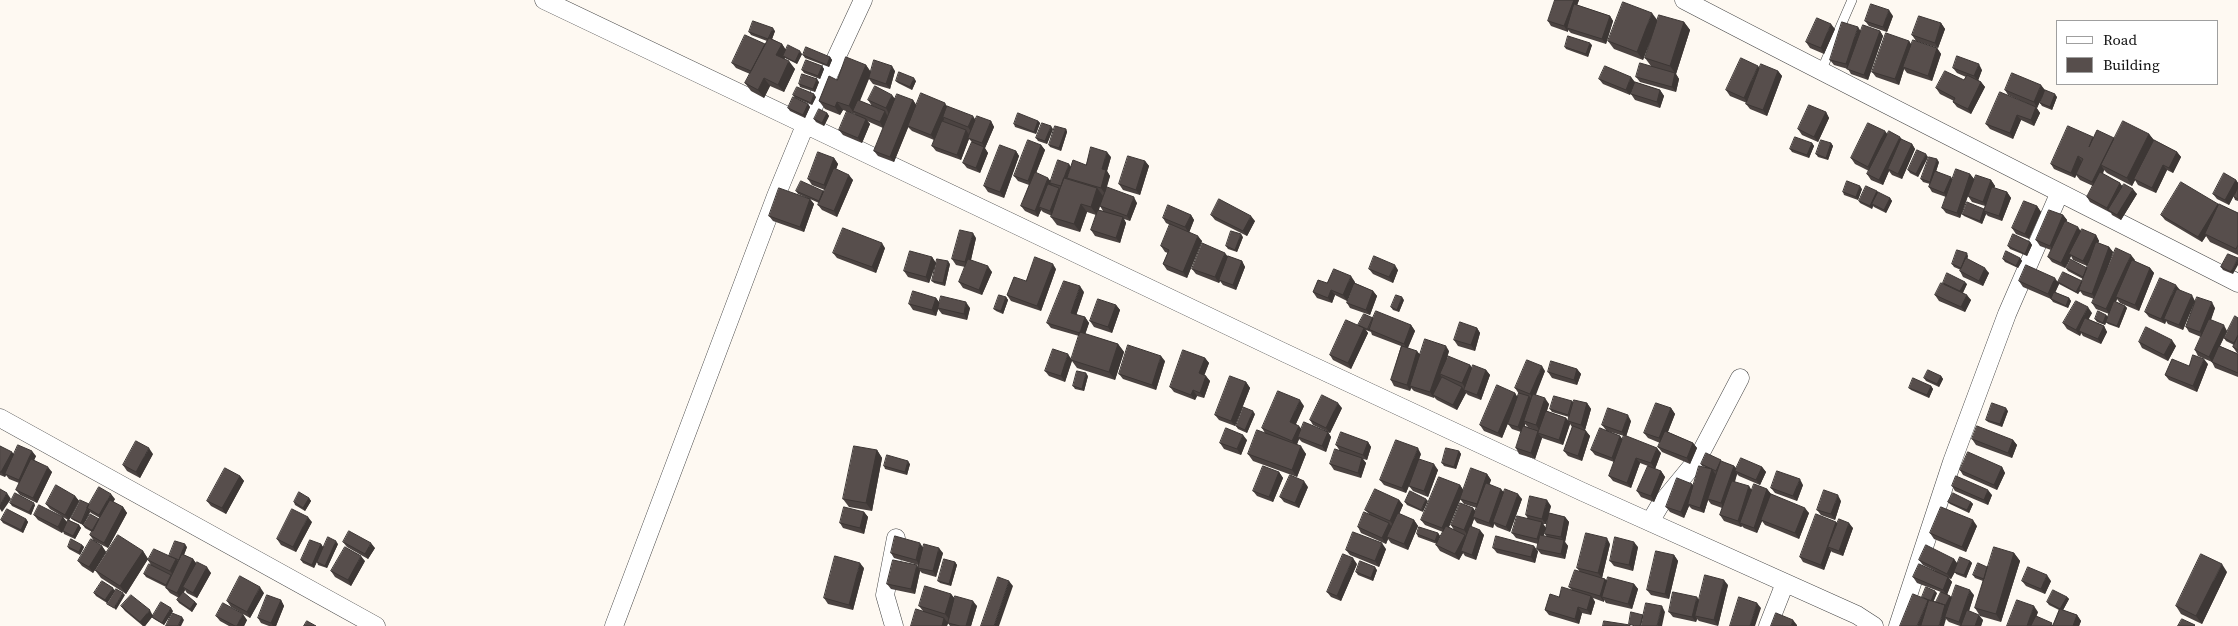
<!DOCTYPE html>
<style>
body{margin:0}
#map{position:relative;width:2238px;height:626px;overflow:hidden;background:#fef9f2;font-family:"Source Serif 4",serif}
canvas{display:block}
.legend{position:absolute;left:2056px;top:20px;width:162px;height:65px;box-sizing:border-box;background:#fff;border:1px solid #9f9f9f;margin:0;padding:6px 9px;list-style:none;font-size:15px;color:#0f0f0f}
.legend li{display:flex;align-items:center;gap:10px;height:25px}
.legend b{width:25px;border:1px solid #9f9f9f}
</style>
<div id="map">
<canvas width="2238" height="626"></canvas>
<ul class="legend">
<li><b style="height:6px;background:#fff"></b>Road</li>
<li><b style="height:14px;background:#574e4c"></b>Building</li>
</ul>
</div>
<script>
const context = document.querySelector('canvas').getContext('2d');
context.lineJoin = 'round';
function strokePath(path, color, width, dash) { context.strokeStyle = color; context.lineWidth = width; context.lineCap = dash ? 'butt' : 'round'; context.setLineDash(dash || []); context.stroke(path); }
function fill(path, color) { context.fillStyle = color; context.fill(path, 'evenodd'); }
const lane = new Path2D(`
 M1822,69L1852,0`);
const street = new Path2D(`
 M544,0L1285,353L1583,492L1857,615L1874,626
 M1684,0C1868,96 2053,189 2238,283
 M0,418L376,626
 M1650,522L1660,505L1697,460L1740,378
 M614,626L776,196L806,123L863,0
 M894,626L885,595L896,538
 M1768,626L1785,583
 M1898,626L1952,462L2007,314L2059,194`);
const wall = new Path2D(`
 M1555,0H1579L1577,5L1610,16L1613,21L1606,44L1571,33L1568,30V32L1551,26L1548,21Z
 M1893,16L1887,32L1869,26L1865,21Z
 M1657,21L1684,22L1690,30L1676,74L1679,79L1676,92L1640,82L1636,77L1651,66L1645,58L1653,32L1643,60L1614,49L1608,41Z
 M1941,23L1945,29L1938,48L1916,41L1912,35Z
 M1835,29L1824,54L1810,48L1806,42Z
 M775,31L772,39L782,44L786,50L802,54L797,64L785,58L784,59L795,69L784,92L770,86L764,98L751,91L745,83L750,74L736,68L732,63L765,44L767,41L751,35L749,32Z
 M1861,31H1880L1883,36L1868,80L1851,74L1848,69L1834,65L1830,60Z
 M1909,41L1911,44L1937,48L1941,54L1932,81L1907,73L1904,69L1899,85L1876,77L1872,72Z
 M1592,45L1588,57L1566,49L1565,47Z
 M803,55L830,57L832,60L829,67L805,58Z
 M866,65L871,72L895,71L890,89L873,84L869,79L860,101L885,111L872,106L868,100L895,98L913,100L916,105L947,106L976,120L991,121L994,127L985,148L988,153L980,173L967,168L963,163L972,142L969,139L961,160L936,151L932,146L934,140L912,131L908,127L894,162L878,156L874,151L883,128L867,121L870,124L862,143L843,135L839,130L856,115L855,114L843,110L840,115L825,109L819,101L837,80Z
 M822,66L824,69L820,79L804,73L802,70Z
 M1953,68L1982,70L1978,80L1981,82L1985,87L1971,114L1957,107L1953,102L1954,101L1940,94L1936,88L1964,80L1966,77L1957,73Z
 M1778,71L1782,76L1767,116L1750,109L1746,104L1747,103L1730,96L1726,90Z
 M1599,79L1635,82L1660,90L1664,96L1660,108L1635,100L1631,94L1635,83L1630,95L1603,84Z
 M896,81H916L912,90L898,83Z
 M819,82L815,92L800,87L799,84Z
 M2005,90H2045L2057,97L2052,110L2042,106L2040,103L2042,97L2037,108L2008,95Z
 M793,95L816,97L812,105L795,98Z
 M808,104L810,107L805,118L790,111L788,108Z
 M2036,107L2040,113L2034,126L2021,120L2013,139L1990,129L1986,124Z
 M1826,112L1829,118L1818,142L1802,135L1798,129Z
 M827,113L829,116L824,126L816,122L814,119Z
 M1038,121L1040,123L1036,134L1015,127L1014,124Z
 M1053,129L1047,144L1038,141L1036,138Z
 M1066,129L1067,132L1061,151L1050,147L1049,145Z
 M1887,134L1912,144L1915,149L1902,179L1892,175L1889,171L1883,185L1871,180L1867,174L1869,171L1855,164L1851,158Z
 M2149,134L2154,140L2177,152L2181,157L2173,173L2167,170L2156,193L2138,185L2135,180L2132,186L2107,173L2104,170L2103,174L2120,183L2122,186L2137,194L2121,220L2112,215L2111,213L2090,202L2087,197L2093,186L2080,180L2076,175L2075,178L2054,169L2051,164L2093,138H2114V139Z
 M1812,143L1814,146L1809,158L1792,152L1790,149Z
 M1831,143L1833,146L1828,160L1818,157L1816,154Z
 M1041,145L1045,150L1036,173L1051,181L1071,167L1067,178L1068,179L1067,178L1086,165L1111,157L1107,171L1110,176L1106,188L1137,203L1130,221L1124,219L1126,223L1120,243L1095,236L1091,230L1096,215L1087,212L1080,232L1057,225L1051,217L1052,216L1043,212L1041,210L1038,217L1025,211L1021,206L1029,185L1018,181L1014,176ZM1100,206L1103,211L1099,210Z
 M1016,151L1019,156L1004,198L988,192L984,186Z
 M1928,157L1918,177L1910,173L1908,170Z
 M834,158L838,164L836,169L853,180L837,217L822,210L818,205L819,203L810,199L814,204L804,232L773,221L769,216L807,198L798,194L796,191H823L824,192L825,190L812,185L808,179Z
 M1145,161L1149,166L1140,195L1123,190L1119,184Z
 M1939,162L1936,171L1952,179L1970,174L1974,179L1991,180L1995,186L1994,188L2007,192L2011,198L2002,221L1988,216L1986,214L1982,224L1964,216L1962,214L1984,209L1985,206L1972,202L1968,196L1960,218L1946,213L1942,208L1946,197L1932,192L1929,187L1930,184L1923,182L1921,179Z
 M2236,180L2238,183V201L2235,200L2234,197L2236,191L2229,205L2217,199L2213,194Z
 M1862,189L1858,200L1844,195L1843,192Z
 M1877,191L1878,193L1890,198L1892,201L1886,213L1874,207L1873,206L1872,209L1860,203L1859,201Z
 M2218,204L2238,213V255L2210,242L2206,236L2202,242L2165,220L2161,215Z
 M2037,206L2041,212L2029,239L2016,234L2012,228Z
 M1191,215L1194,220L1189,232L1202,241L1187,278L1167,270L1163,264L1168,253L1165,252L1161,246L1170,225L1166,223L1163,218Z
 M1211,215L1255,221L1247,236L1215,220Z
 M2063,215L2067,220L2066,222L2081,231L2096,235L2099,241L2098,243L2109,247L2113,252L2107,270L2135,260L2134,261L2150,268L2154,273L2139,311L2120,303L2117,299L2116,302L2125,306L2127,308L2119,328L2108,324L2106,322L2105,325L2097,322L2095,319L2106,315L2108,317L2109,314L2096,309L2092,303L2094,299L2083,295L2080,291L2078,294L2059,284L2055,292L2069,298L2071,301L2068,308L2053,302L2051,299L2023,287L2019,281L2082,282L2083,279L2068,271L2066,268H2087L2090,260L2087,266L2073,260L2071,256L2065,268L2052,262L2048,257L2051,250L2040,246L2036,240Z
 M1243,237L1237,252L1228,249L1226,246Z
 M976,238L971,260L992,272L982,295L963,288L959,282L965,267L956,265L952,259Z
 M2030,242L2032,245L2027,256L2010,249L2008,246Z
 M885,248L876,273L837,258L833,253Z
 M2228,254L2233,274L2223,270L2221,267Z
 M1228,256L1242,261L1245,267L1236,290L1223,285L1220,281L1219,283L1196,274L1192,269Z
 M1968,256L1967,259L1989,273L1983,286L1963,277L1960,271L1961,270L1954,267L1952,264Z
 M932,257L936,263L929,283L908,277L904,271Z
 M2020,258L2022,261L2018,268L2005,262L2003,259Z
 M950,264L945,286L934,283L932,281Z
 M1056,269L1041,311L1011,301L1007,295L1026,281Z
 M1369,269L1398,270L1393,283L1373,274Z
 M1355,282V283L1373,291L1377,296L1370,315L1350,308L1347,303L1354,284L1347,301L1335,295L1332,303L1317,298L1313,292L1327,283Z
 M1943,283L1967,284L1963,293L1971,300L1965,312L1939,301L1935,295L1944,285Z
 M2180,290L2195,301L2215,308L2211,320L2227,331L2220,346L2238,354V377L2215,368L2212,362L2198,356L2195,350L2201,337L2189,332L2186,327L2195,301L2183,330L2168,324L2166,321L2165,324L2149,317L2145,312Z
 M1084,292L1076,315L1085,317L1089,323L1085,334L1118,344L1124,352L1115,380L1077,368L1072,361L1065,382L1049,376L1045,371L1072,359L1079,336L1051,328L1047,323Z
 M1006,297L1008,300L1003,314L996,311L994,309Z
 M936,298L939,303L970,308L967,320L942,314L938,309L936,316L913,310L909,304Z
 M1404,300L1399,312L1393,310L1391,307Z
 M1116,305L1120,310L1112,333L1094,327L1090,321Z
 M2092,313L2088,319L2104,326L2107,332L2101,344L2083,336L2081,333L2080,336L2067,329L2063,323Z
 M1373,318L1411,325L1415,331L1408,348L1420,354L1449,351L1447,358L1470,365L1472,368L1486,370L1490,375L1481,400L1468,395L1466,393L1457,410L1437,400L1434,397V398L1414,391L1411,388L1410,391L1394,386L1391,380L1401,346L1372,335L1371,332L1366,330L1368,333L1351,369L1333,360L1330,355L1359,325Z
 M2238,318V353H2237L2233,347L2234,345L2226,341L2224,338Z
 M1477,328L1480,333L1475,351L1458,346L1454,340Z
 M2139,342L2176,346L2168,361L2142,348Z
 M1205,358L1209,363L1204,375L1210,381L1204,398L1197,396L1195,400L1174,392L1170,387Z
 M1165,361L1156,390L1123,379L1119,374Z
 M2208,364L2197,392L2169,380L2165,375Z
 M1577,369L1581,374L1577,385L1552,378L1548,372Z
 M1545,371L1535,395L1549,404L1547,411L1566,418L1568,421L1569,417L1552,412L1550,409L1572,401L1573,402L1587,403L1591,409L1585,430L1590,436L1582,461L1568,456L1564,451L1572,427L1570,424L1563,445L1542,438L1535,459L1519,454L1516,448L1521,432L1512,429L1508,424L1511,416L1502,438L1484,431L1480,425L1515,393L1517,397L1519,394L1515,388ZM1525,424L1528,427L1539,431L1525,426Z
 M1088,376L1084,391L1075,389L1073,386Z
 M1941,376L1943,379L1939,387L1926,381L1924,378Z
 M1246,382L1250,388L1235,426L1219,420L1215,415Z
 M1931,386L1933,389L1929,398L1911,390L1909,388Z
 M1304,406L1296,424L1301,429L1326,431L1313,425L1310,420L1342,408L1330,433L1328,432L1331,437L1326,452L1302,442L1299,439L1297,444L1306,454L1297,477L1253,461L1248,454L1265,433L1262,428Z
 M1671,408L1675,414L1668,432L1693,443L1697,448L1690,464L1662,452L1658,447L1660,443L1648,438L1644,433Z
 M2008,411L2002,427L1988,422L1986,420Z
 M1255,414L1247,433L1238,429L1236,426Z
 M1631,421L1626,436L1661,453L1655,469L1661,471L1665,477L1654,502L1641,497L1637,491L1648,466L1640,463L1631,488L1613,481L1609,476L1614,462L1595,455L1591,450L1606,430L1602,425ZM1607,431L1624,436L1623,440L1620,436Z
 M1972,439L2013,440L2017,445L2012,458L1976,445Z
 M1247,440L1241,455L1224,449L1220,443Z
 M1368,442L1371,447L1367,460L1363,459L1366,463L1361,478L1334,470L1330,464L1340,451L1336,445Z
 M0,446L14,454L36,456L34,460L52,472L37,503L20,495L16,490L19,483L9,479L6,475L5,477L0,475Z
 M877,450L882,458L872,511L849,507L843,499Z
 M1459,451L1461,454L1456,469L1444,466L1442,463Z
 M153,454L140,478L127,471L123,465Z
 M1421,454L1419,459L1438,470L1428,497L1413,491L1409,486L1406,493L1384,485L1380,480Z
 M1722,462L1734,466L1736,468L1762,467L1766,472L1760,485L1739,476L1737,474L1735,482L1752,490L1767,489L1771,494L1809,513L1799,539L1765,525L1762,521L1757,533L1744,528L1742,526L1741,527L1724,521L1720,515L1722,508L1711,504L1708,500L1704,513L1692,509L1689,506L1684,518L1670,512L1666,507L1692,484L1693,486L1705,467L1702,466L1701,464Z
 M910,464L907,475L885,469L884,466Z
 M2002,467L2005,473L1997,490L1963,475L1960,470Z
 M1279,472L1283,478L1273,502L1257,496L1253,491Z
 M1487,474L1491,480L1489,484L1504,492L1522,499L1510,532L1497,527L1494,524L1493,528L1477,523L1474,519L1471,527L1484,535L1476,560L1465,556L1463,553L1459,560L1440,551L1436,545L1437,544L1418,537L1417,534L1438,533L1440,536L1437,543L1443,532L1425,525L1421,520L1460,485L1463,490ZM1460,499L1464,504L1477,508L1475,512L1473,508L1451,525L1454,530L1449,527Z
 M240,476L244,481L226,514L211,506L207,501Z
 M1803,485L1797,501L1775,493L1771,488Z
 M1952,486L1992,495L1988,505L1955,491Z
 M1308,487L1299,508L1284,502L1280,497Z
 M1410,491L1423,512L1407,505L1405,502Z
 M75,496L79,501L69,520L79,525L81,528L75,539L64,534L63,531L62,533L38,520L34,515L63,517L67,522L68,520L50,509L46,504Z
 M309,498L311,501L305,511L295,505L294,502Z
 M115,499L113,502L123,507L127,513L108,548L94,541L90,535L92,532L85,528L83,525L99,519L100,518L91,513L90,512L83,525L73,520L71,518L89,504Z
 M1399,500L1403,505L1399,514L1414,520L1418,526L1408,550L1391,543L1388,539L1386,544L1361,533L1358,527L1369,514L1365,510Z
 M1841,501L1835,520L1821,515L1817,510Z
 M1948,502H1971L1973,504L1969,513L1950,504Z
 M10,503L35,505L31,515L12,506Z
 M1551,506L1549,513L1565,517L1569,522L1565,542L1568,546L1565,559L1541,554L1537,549L1538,544L1516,538L1512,533L1528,519L1526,515ZM1548,516L1545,534L1547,537L1543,536L1546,528L1543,524H1546Z
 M864,512L868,517L864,534L843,528L840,523Z
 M26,519L28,522L23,533L3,523L1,520Z
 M312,522L296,552L281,545L277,539Z
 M1836,522L1837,523L1853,528L1843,556L1832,552L1831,551L1824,570L1803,562L1800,557Z
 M1977,526L1966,552L1934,539L1930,533Z
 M343,542L375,548L368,559L347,547Z
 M321,544L323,547L338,544L327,568L318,565L317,562L314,568L303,563L301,560Z
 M1610,544L1602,578L1605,579L1607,581L1634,584L1638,589L1632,609L1606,603L1604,600V602L1593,598L1595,602L1591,615L1582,613L1579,624L1549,615L1545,610L1559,597L1572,590L1569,587L1580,572L1577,568Z
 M82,545L84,547L80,555L69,549L68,547Z
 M102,546L106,552L93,573L82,566L78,561Z
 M187,547L184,555L193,559L196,563L211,573L197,598L187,593L185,590L183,593L195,602L197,604L192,612L179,603L177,600L179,598L170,593L166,588V587L146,577L144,574L151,565L148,560L169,556Z
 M923,547L943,553L936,577L922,573L920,571L915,594L891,589L887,584L918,567V565L894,558L891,553Z
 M1638,547L1633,571L1614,566L1610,561Z
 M1493,548L1538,551L1535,563L1497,553Z
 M1386,549L1379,567L1350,555L1346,550Z
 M143,551L148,559L126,594L101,578L95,570Z
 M2014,553L2020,561L2001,622L1980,616L1975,608L1983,581L1975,578L1973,575Z
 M1674,555L1678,561L1669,599L1651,595L1647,590Z
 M1954,559L1957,563L1970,561L1972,563L1966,578L1956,574L1955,572L1951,579L1949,578L1952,582L1947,594L1950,596L1952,598L1974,595L1969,611L1983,620L1981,626H1960L1949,622L1946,619L1923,598L1937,593L1933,601L1937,602L1941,592L1917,583L1913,577L1935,571L1923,565L1919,560Z
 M365,561L351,586L335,577L331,571Z
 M955,562L957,565L951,586L940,583L938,581Z
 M1357,564L1341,601L1331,597L1327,592Z
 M864,568L853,610L828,604L824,598Z
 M1377,570L1373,581L1358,575L1356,572Z
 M2227,572L2202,624L2181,614L2176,606Z
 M2022,581H2051L2045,594L2026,586Z
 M1728,585L1718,626L1699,621L1697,619L1696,622L1673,617L1669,612L1699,600Z
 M115,591L107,603L96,596L94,593Z
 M264,593L250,618L231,607L227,601Z
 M951,594L954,598L977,606L971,626H950L948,623L947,626H911L923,611L919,606Z
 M2067,597L2069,599L2063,610L2077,615L2081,621L2079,626H2007L2038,612L2036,616L2053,625L2059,610L2049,605L2047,602Z
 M281,600L284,606L276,626H269L261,623L258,618Z
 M121,606L153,615L173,611L164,625L154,619L152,617L145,626H143L125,611Z
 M216,616L247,620L244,626H229L220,621Z`);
const shadedWall = new Path2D(`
 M1574,0H1579L1569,28H1567L1568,30V32L1564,26Z
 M1889,10L1893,16L1887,32L1883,27Z
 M1652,13L1658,21L1643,60L1637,52Z
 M1610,16L1613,21L1606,44L1602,39Z
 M1684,22L1690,30L1676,74L1679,79L1676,92L1672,87L1675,73L1670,66Z
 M1941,23L1945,29L1938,48L1935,43Z
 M1831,24L1835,29L1824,54L1821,48Z
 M1858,27L1862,33L1850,70L1846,64Z
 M773,28L775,31L771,42L769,39Z
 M1880,31L1883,36L1868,80L1864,75Z
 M1909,41L1912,46L1903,67L1904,69L1899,85L1895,79Z
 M1590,43L1592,45L1588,57L1586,54Z
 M782,44L787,52L783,56L785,58L782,63L776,55Z
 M1937,48L1941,54L1932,81L1928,76Z
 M800,51L802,54L797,64L795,62Z
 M830,57L832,60L829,67L827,65Z
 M789,61L795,69L784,92L778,85Z
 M1979,64L1982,70L1978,81L1974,76Z
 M866,65L871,73L855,112L853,111L855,114L849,106Z
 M822,66L824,69L820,79L818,76Z
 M892,66L895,71L890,89L886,84Z
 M1758,66L1762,71L1748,103L1744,98Z
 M1778,71L1782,76L1767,116L1763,110Z
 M1631,77L1635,82L1630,95L1626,90Z
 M764,78L770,86L764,98L758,90Z
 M914,78L916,81L912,90L910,87Z
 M817,79L819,82L815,92L813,89Z
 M1981,82L1985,87L1971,114L1968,109Z
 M2041,85L2045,90L2037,108L2034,102Z
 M1660,90L1664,96L1660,108L1657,102Z
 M814,94L816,97L812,105L811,103Z
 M2055,94L2057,97L2052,110L2050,107Z
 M892,95L896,100L889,114L886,108Z
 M913,100L917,106L894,162L890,157Z
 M837,102L843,110L840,115L835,107Z
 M945,103L948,108L943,117L944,119L935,141L931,135Z
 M808,104L810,107L805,118L803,115Z
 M2036,107L2040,113L2034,126L2031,120Z
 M885,111L888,117L883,128L880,122Z
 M1826,112L1829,118L1818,142L1814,137Z
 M827,113L829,116L824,126L822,123Z
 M2017,115L2021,120L2013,139L2010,133Z
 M973,116L977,122L972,133L968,127Z
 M866,119L870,124L862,143L858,138Z
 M991,121L994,127L985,148L982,143Z
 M1038,121L1040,123L1036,134L1034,132Z
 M1051,126L1053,129L1047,144L1045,141Z
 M1066,129L1067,132L1061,151L1059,148Z
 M966,130L970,136L961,160L957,155Z
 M1885,131L1889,136L1872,172L1868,167Z
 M2149,134L2155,142L2132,186L2127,178Z
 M1900,137L1904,142L1888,169L1889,171L1883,185L1879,180Z
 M2114,138L2118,144L2101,165L2104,170L2096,187L2092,182Z
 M1812,143L1814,146L1809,158L1807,155Z
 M1831,143L1833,146L1828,160L1826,158Z
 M1912,144L1915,149L1902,179L1898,174Z
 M1041,145L1045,150L1031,186L1028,181Z
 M984,147L988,153L980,173L976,168Z
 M1016,151L1019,156L1004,198L1000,192Z
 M1107,152L1111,157L1107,171L1110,176L1105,194L1101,188L1102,169Z
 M2177,152L2181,157L2173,173L2169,168Z
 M1926,154L1928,157L1918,177L1916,174Z
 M2078,156L2082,162L2075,178L2071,173Z
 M834,158L838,164L828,191L824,185Z
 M1937,159L1939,162L1932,185L1930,182Z
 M1145,161L1149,166L1140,195L1136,190Z
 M1069,164L1071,167L1063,189L1061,186Z
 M2163,165L2167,170L2156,193L2152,188Z
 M1970,174L1974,179L1960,218L1957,213Z
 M849,175L853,180L837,217L834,211Z
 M1951,177L1954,182L1948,198L1944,193Z
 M1048,178L1052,183H1050L1052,185L1042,208L1039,207L1041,210L1038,217L1035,211Z
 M1991,180L1995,186L1987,207L1983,202Z
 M2236,180L2238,183V188L2229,205L2225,200Z
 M2120,183L2124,189L2108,210L2110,213L2107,208Z
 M1860,186L1862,189L1858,200L1856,197Z
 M1059,188L1063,194L1054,217L1050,211Z
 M1097,188L1103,196L1097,215L1091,207Z
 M2133,189L2137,194L2121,220L2117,215Z
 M823,191L825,193L821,203L819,201Z
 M1877,191L1879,194L1872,204L1873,206L1872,209L1870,206Z
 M2007,192L2011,198L2002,221L1999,216Z
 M1134,197L1137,203L1130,221L1127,216Z
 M1890,198L1892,201L1886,213L1884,210Z
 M810,199L814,204L804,232L800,227Z
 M1081,204L1087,212L1080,232L1074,224Z
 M2218,204L2222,209L2205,234L2206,236L2202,242L2198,237Z
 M2037,206L2041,212L2029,239L2025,234Z
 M1984,211L1986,214L1982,224L1980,221Z
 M1191,215L1194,220L1189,233L1185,227Z
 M2063,215L2067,220L2054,251L2050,246Z
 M1251,216L1255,221L1247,236L1243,231Z
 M1123,217L1126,223L1120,243L1116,238Z
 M2078,227L2082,233L2069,254L2071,256L2065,268L2061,263Z
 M973,233L976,238L969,268L965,262Z
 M1241,234L1243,237L1237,252L1235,250Z
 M2096,235L2099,241L2087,266L2083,261Z
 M1198,236L1202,241L1187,278L1183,272Z
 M2030,242L2032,245L2027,256L2025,254Z
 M882,243L885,248L876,273L872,267Z
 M2109,247L2113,252L2096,299L2092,294Z
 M1225,253L1229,258L1219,280L1220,281L1219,283L1215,277Z
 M1967,253L1968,256L1963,271L1961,268Z
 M2131,255L2135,260L2118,298L2116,297L2117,299L2110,315L2106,309Z
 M932,257L936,263L929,283L926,277Z
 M2020,258L2022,261L2018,268L2016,266Z
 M2238,258V265L2233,274L2231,272Z
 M948,261L950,264L945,286L943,283Z
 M1242,261L1245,267L1236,290L1233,285Z
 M1053,264L1056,269L1041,311L1037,306Z
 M1395,265L1398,270L1393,283L1389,277Z
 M988,266L992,272L982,295L979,290Z
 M1985,268L1989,273L1983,286L1979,281Z
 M2150,268L2154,273L2139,311L2135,305Z
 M1351,276L1355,282L1347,301L1343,295Z
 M2055,278L2059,284L2052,300L2048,294Z
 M2082,281L2084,284L2079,290L2080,291L2078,294L2076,292Z
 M1965,282L1967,284L1962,294L1960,291Z
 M2176,285L2180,290L2164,319L2166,321L2165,324L2161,319Z
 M1080,286L1084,292L1075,319L1071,313Z
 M1331,290L1335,295L1332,303L1328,298Z
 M1373,291L1377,296L1370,315L1366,310Z
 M1967,295L1971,300L1965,312L1961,307Z
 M2192,295L2195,301L2183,330L2179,325Z
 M1006,297L1008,300L1003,314L1001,311Z
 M1402,297L1404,300L1399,312L1397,310Z
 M936,298L940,303L936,316L932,310Z
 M2069,298L2071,301L2068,308L2066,306Z
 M966,302L970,308L967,320L964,314Z
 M2212,302L2215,308L2204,338L2200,332Z
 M1116,305L1120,310L1112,333L1108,327Z
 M2125,306L2127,308L2119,328L2117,326Z
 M2088,307L2092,313L2082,332L2079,331L2081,333L2080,336L2076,330Z
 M2106,315L2108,318L2105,325L2103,323Z
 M1085,317L1089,323L1084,338L1080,333Z
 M1411,325L1415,331L1407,349L1404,344Z
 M2224,325L2227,331L2212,362L2209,357Z
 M2104,326L2107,332L2101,344L2098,339Z
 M1364,328L1368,333L1351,369L1348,363Z
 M1477,328L1480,333L1475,351L1471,345Z
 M2172,340L2176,346L2168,361L2164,355Z
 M1118,344L1124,352L1115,380L1109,372Z
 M1446,346L1449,351L1442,374H1440L1441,376L1435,396L1433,395L1434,398L1430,392Z
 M1417,351L1421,356L1410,386L1411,388L1410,391L1407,385Z
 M1068,354L1072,360L1065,382L1061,376Z
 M1161,356L1165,361L1156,390L1152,385Z
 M1205,358L1209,363L1203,379L1199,373Z
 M2204,359L2208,364L2197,392L2193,386Z
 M1470,365L1473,370L1466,389L1462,383Z
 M1542,366L1545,371L1534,400L1530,394Z
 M1577,369L1581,374L1577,385L1574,380Z
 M1486,370L1490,375L1481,400L1477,395Z
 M1086,373L1088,376L1084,391L1082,389Z
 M1206,376L1210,381L1204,398L1200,393Z
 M1941,376L1943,379L1939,387L1937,384Z
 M1246,382L1250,388L1235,426L1231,421Z
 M1931,386L1933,389L1929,398L1927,395Z
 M1462,387L1466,393L1457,410L1453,405Z
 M1193,390L1197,396L1195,400L1191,395Z
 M1515,393L1518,398L1502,438L1498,433Z
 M1529,396L1533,401L1524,421L1525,424L1522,433L1518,427Z
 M1545,398L1549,404L1540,431L1536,425Z
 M1300,400L1304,406L1294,428L1290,422Z
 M1338,403L1342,408L1330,433L1326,428Z
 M1587,403L1591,409L1585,430L1581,425Z
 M1671,408L1675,414L1663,444L1659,438Z
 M2006,408L2008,411L2002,427L2000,424Z
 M1253,411L1255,414L1247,433L1245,430Z
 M1628,415L1631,421L1626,437L1622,432Z
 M1566,418L1570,424L1563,445L1559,440Z
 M1299,426L1303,431L1298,437L1299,439L1296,447L1292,441Z
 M1538,431V433L1542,438L1535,459L1531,453Z
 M1586,431L1590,436L1582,461L1578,456Z
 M1328,432L1331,437L1326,452L1322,446Z
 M1243,435L1247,440L1241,455L1237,449Z
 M1620,436L1624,441L1615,463L1612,458Z
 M2013,440L2017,445L2012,458L2008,453Z
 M1368,442L1371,447L1367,460L1363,455Z
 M1693,443L1697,448L1690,464L1687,458Z
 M1301,446L1306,454L1297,477L1292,470Z
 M149,448L153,454L140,478L136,472Z
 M1418,448L1421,454L1406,493L1402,488Z
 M1657,448L1661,453L1655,469L1651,463Z
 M877,450L882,458L872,511L866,503Z
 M32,451L36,456L23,485L19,480Z
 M1459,451L1461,454L1456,469L1454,467Z
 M12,452L16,457L5,474L6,475L5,477L1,472Z
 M1362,458L1366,463L1361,478L1358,473Z
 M1636,458L1640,463L1631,488L1627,483Z
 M908,461L910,464L907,475L905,472Z
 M1434,464L1438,470L1428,497L1424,491Z
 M1734,466L1738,471H1735L1737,474L1725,509L1721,503Z
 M48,467L52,472L37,503L33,498Z
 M1762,467L1766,472L1760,485L1756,480Z
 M2002,467L2005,473L1997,490L1994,485Z
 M1712,469L1716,475L1704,513L1700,508Z
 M1661,471L1665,477L1654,502L1651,496Z
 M1279,472L1283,478L1273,502L1269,497Z
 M1487,474L1491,480L1481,510L1477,504Z
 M240,476L244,481L226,514L222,508Z
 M1800,479L1803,485L1797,501L1793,496Z
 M1304,481L1308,487L1299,508L1295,503Z
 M1692,484L1696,489L1688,504L1689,506L1684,518L1681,512Z
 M1460,485L1464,491L1446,534L1442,528Z
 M1749,486L1753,492L1740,523L1742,526L1741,527L1738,521Z
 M1501,489L1505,494L1493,522L1494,524L1493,528L1489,523Z
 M1767,489L1771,494L1761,520L1762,521L1757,533L1754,528Z
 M1988,490L1992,495L1988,505L1984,500Z
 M7,493L11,499L2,512L0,509V505Z
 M111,494L115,499L103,520L99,515Z
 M1518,494L1522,499L1510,532L1506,527Z
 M1838,495L1841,501L1835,520L1831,514Z
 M75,496L79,501L69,520L65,515Z
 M309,498L311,501L305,511L303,508Z
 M1426,499L1428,501L1423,512L1421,510Z
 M1399,500L1403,505L1394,526L1390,521Z
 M1547,500L1551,506L1546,524L1542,519Z
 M1971,502L1973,504L1969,513L1967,510Z
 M34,503L35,505L31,515L29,512Z
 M123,507L127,513L108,548L104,543Z
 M1473,508L1477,513L1473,517L1474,519L1468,536L1464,530Z
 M1805,508L1809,513L1799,539L1795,533Z
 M88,509L90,512L83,525L81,523Z
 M864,512L868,517L864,534L860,528Z
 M63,517L67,523L62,533L58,527Z
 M308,517L312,522L296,552L293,547Z
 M1565,517L1569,522L1565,542L1568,546L1565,559L1561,554L1564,541L1561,537Z
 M26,519L28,522L23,533L21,530Z
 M1414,520L1418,526L1408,550L1404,544Z
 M1973,520L1977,526L1966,552L1962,547Z
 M1542,522L1546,528L1541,545L1537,539Z
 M1836,522L1840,527L1828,547L1831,551L1824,570L1821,565Z
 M1389,523L1393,529L1387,537L1388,539L1386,544L1382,538Z
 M1849,523L1853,528L1843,556L1839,551Z
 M79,525L81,528L75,539L73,536Z
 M1480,530L1484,535L1476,560L1472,555Z
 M1438,533L1440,536L1437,544L1435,541Z
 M1465,535L1469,540L1461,551L1463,553L1459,560L1455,554Z
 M1607,538L1610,544L1602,578L1598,573Z
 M336,541L338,544L327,568L325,566Z
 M1634,542L1638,547L1633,571L1629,565Z
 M371,543L375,548L368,559L365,554Z
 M920,543L924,549L920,565L916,560Z
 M1382,543L1386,549L1379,567L1375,561Z
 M185,544L187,547L181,562L179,560Z
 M321,544L323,547L314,568L312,565Z
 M82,545L84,547L80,555L79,552Z
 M102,546L106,552L93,573L89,567Z
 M1534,546L1538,551L1535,563L1531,557Z
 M939,548L943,553L936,577L933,571Z
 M143,551L148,559L126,594L120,586Z
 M2014,553L2020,561L2001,622L1996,614Z
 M1674,555L1678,561L1669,599L1665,594Z
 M361,556L365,561L351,586L348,580Z
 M1353,558L1357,564L1341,601L1337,596Z
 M176,559L180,564L174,576L170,571Z
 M193,559L197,565L183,587L185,590L181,599L177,593Z
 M1954,559L1958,565L1951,579L1947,574Z
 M1970,561L1972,563L1966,578L1964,575Z
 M955,562L957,565L951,586L949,584Z
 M860,563L864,568L853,610L849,605Z
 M2222,564L2227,572L2202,624L2196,616Z
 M917,565L920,571L915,594L911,589Z
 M207,567L211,573L197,598L193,593Z
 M1375,567L1377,570L1373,581L1371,578Z
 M2047,575L2051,581L2045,594L2041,589Z
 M1948,577L1952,582L1947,595L1943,590Z
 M1605,579L1609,585L1602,597L1604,600V602L1600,596Z
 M1724,580L1728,585L1718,626L1714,620Z
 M1009,581L1013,586L999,626H994Z
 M1634,584L1638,589L1632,609L1628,604Z
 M260,587L264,593L250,618L247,612Z
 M113,588L115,591L107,603L105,600Z
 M1970,590L1974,595L1964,626H1962L1959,622Z
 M1935,591L1937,593L1933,603L1931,601Z
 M123,593L125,595L116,610L114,608Z
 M951,594L955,599L949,619L945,614Z
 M1591,596L1595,602L1591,615L1587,610Z
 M1950,596L1952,598L1947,608L1949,610L1945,617L1946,619L1944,626H1939L1945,605Z
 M1697,597L1700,602L1695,616L1697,619L1696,622L1692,617Z
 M2067,597L2069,599L2062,612L2060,609Z
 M281,600L284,606L276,626H273L271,623Z
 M1928,600L1931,605L1923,626H1917Z
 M973,601L977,606L971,626H966Z
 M195,602L197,604L192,612L190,609Z
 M1757,603L1761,608L1755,626H1750Z
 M1662,606L1665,612L1662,626H1657Z
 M2034,606L2038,612L2033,626H2027Z
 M1578,607L1582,613L1579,624L1575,619Z
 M171,608L173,611L164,625L162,623Z
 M150,610L153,616L145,626H143L140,622Z
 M243,614L247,620L244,626H237Z
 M1979,615L1983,620L1981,626H1975Z
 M2077,615L2081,621L2079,626H2073Z
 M182,617L184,620L181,626H178Z
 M944,618L948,623L947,626H942Z
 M1793,620L1797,625V626H1791Z`);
const building = new Path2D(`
 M1555,0H1574L1564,26L1548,21Z
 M1623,2L1652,13L1637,52L1608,41Z
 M1574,4L1610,16L1602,39L1567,28Z
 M1871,4L1889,10L1883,27L1865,21Z
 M1659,15L1684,22L1670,66L1645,58Z
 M1919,16L1941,23L1935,43L1912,35Z
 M1817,18L1831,24L1821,48L1806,42Z
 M753,21L773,28L768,39L749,32Z
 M1842,22L1858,27L1846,64L1830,60Z
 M1863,25L1880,31L1864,75L1847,69Z
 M1886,33L1909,41L1895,79L1872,72Z
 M745,35L765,44L751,71L732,63Z
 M1568,36L1590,43L1586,54L1565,47Z
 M769,38L782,44L776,55L789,61L778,85L764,78L758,90L745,83Z
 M1913,40L1937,48L1928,76L1903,67Z
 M788,45L800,51L795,62L783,56Z
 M806,47L830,57L827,65L803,55Z
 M1957,56L1979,64L1974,76L1953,68Z
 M846,57L866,65L849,106L837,102L835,107L819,101L829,76L837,80Z
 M1741,58L1758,66L1744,98L1726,90Z
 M806,60L822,66L818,76L802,70Z
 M874,60L892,66L886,84L869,78Z
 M1640,63L1675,73L1672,87L1636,77Z
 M1761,64L1778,71L1763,110L1746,104Z
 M1605,66L1631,77L1626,90L1599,79Z
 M1945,71L1964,80L1967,75L1981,82L1968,109L1953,102L1955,98L1936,88Z
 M899,72L914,78L910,87L896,81Z
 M2012,73L2041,85L2034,102L2005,90Z
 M802,74L817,79L813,89L799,84Z
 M1635,82L1660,90L1657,102L1631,94Z
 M875,86L892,95L886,108L868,100Z
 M797,87L814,94L811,103L793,95Z
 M2045,90L2055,94L2050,107L2040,103Z
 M2000,92L2036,107L2031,120L2017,115L2010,133L1986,124Z
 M921,93L945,103L931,135L908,126Z
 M897,94L913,100L890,157L874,151Z
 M793,97L808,104L803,115L788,108Z
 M858,100L885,111L880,122L853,111Z
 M1809,105L1826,112L1814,137L1798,129Z
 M947,106L973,116L968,127L943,117Z
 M819,109L827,113L822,123L814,119Z
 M847,111L866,119L858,138L839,130Z
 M1018,113L1038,121L1034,132L1014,124Z
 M977,116L991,121L982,143L968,138Z
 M942,121L966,130L957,155L932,146Z
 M2123,121L2149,134L2127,178L2101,165Z
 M1042,123L1051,126L1045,141L1036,138Z
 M1868,123L1885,131L1868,167L1851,158Z
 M1055,126L1066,129L1059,148L1049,145Z
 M2068,126L2093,137L2089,147L2097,130L2114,138L2092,182L2076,174L2083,159L2078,156L2071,173L2051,164Z
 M1889,131L1900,137L1879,180L1867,174Z
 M1795,137L1812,143L1807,155L1790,149Z
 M1901,139L1912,144L1898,174L1888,169Z
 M1028,140L1041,145L1028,181L1014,176Z
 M1821,140L1831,143L1826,158L1816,154Z
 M2154,140L2177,152L2169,168L2163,165L2152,188L2134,179Z
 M972,142L984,147L976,168L963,163Z
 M1000,145L1016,151L1000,192L984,186Z
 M1091,147L1107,152L1102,169L1106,170L1101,188L1067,178L1073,160L1086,165Z
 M1917,150L1926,154L1916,174L1908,170Z
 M818,152L834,158L824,185L808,179Z
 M1128,156L1145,161L1136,190L1119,184Z
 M1929,157L1937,159L1930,182L1921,179Z
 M1058,160L1069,164L1061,186L1050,183Z
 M834,168L849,175L834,211L818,205Z
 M1956,169L1970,174L1957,213L1942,208Z
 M1935,171L1951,177L1944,193L1929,187Z
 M1035,172L1048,178L1035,211L1021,206Z
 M2100,172L2120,183L2107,208L2087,197Z
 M2224,173L2236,180L2225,200L2213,194Z
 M1976,175L1991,180L1983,202L1968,196Z
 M1064,178L1097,188L1091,207L1081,204L1074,224L1051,217Z
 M801,181L823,191L819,201L796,191Z
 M1847,181L1860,186L1856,197L1843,192Z
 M2181,182L2218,204L2198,237L2161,215Z
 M1048,184L1059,188L1050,211L1039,207Z
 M2124,184L2133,189L2117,215L2108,210Z
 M1866,186L1877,191L1870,206L1859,201Z
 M1107,187L1134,197L1127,216L1100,206Z
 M1992,187L2007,192L1999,216L1984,211Z
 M2238,187V199L2234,197Z
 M779,188L810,199L800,227L769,216Z
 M1878,192L1890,198L1884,210L1872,204Z
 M1219,199L1251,216L1243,231L1211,215Z
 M2024,201L2037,206L2025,234L2012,228Z
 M1967,202L1984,209L1980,221L1962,214Z
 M2219,204L2238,213V245L2236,249L2205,234Z
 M1168,205L1191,215L1185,227L1163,218Z
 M1098,210L1123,217L1116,238L1091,230Z
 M2049,210L2063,215L2050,246L2036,240Z
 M2065,221L2078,227L2061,263L2048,257Z
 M1170,224L1198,236L1183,272L1163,264L1169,250L1161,246Z
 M843,228L882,243L872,267L833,253Z
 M2082,229L2096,235L2083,261L2069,254Z
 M960,230L973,233L965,262L952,259Z
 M1231,231L1241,234L1235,250L1226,246Z
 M2013,234L2030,242L2025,254L2008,246Z
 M2096,242L2109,247L2092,294L2079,290Z
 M1202,243L1225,253L1215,277L1192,269Z
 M2116,248L2131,255L2106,309L2092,303Z
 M1957,250L1967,253L1961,268L1952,264Z
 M910,251L932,257L926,277L904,271Z
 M2006,251L2020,258L2016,266L2003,259Z
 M2228,254L2238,258L2231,272L2221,267Z
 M1228,256L1242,261L1233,285L1219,280Z
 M1374,256L1395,265L1389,277L1369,269Z
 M1035,257L1053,264L1037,306L1007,295L1014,277L1026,281Z
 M1966,258L1985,268L1979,281L1960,271Z
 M937,259L948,261L943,283L932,281Z
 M968,259L988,266L979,290L959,282Z
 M2070,259L2087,268L2083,277L2066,268Z
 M2132,260L2150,268L2135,305L2116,297Z
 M2026,265L2055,278L2048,294L2019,281Z
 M1334,269L1351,276L1343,295L1331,290L1328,298L1313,292L1318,280L1327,283Z
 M2063,272L2082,281L2076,292L2058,282Z
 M1947,273L1965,282L1960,291L1943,283Z
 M2160,278L2176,285L2161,319L2145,312Z
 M1064,281L1080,286L1071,313L1085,317L1080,333L1047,323Z
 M1354,283L1373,291L1366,310L1347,303Z
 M1941,283L1967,295L1961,307L1935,295Z
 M2177,289L2192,295L2179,325L2164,319Z
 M913,291L936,298L932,310L909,304Z
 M2054,292L2069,298L2066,306L2051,299Z
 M999,295L1006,297L1001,311L994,309Z
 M1396,295L1402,297L1397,310L1391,307Z
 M941,296L966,302L964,314L938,308Z
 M2197,297L2212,302L2200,332L2186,327Z
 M1098,299L1116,305L1108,327L1090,321Z
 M2076,301L2088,307L2076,330L2063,323Z
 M2114,301L2125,306L2117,326L2106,322Z
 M1376,311L1411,325L1404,344L1368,329Z
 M2098,311L2106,315L2103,323L2095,319Z
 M1364,314L1373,318L1369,330L1358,325Z
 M2235,316L2238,318V335L2234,343L2224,338Z
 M2085,318L2104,326L2098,339L2079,331Z
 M2209,319L2224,325L2209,357L2195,350Z
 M1346,320L1364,328L1348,363L1330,355Z
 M1460,322L1477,328L1471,345L1454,340Z
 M2146,327L2172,340L2164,355L2139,342Z
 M1080,332L1118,344L1109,372L1071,360Z
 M2238,336V350L2233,347Z
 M1425,339L1446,346L1430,392L1410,386Z
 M1128,345L1161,356L1152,385L1119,374Z
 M1402,346L1417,351L1407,385L1391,380Z
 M2219,346L2238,354V373L2212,362Z
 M1053,349L1068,354L1061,376L1045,371Z
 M1183,350L1205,358L1199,373L1206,376L1200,393L1193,390L1191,395L1170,387Z
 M2193,355L2204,359L2193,386L2165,375L2172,359L2189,366Z
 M1448,356L1470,365L1462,383L1440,374Z
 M1527,360L1542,366L1530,394L1515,388Z
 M1551,361L1577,369L1574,380L1548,372Z
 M1473,365L1486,370L1477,395L1464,390Z
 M1928,370L1941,376L1937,384L1924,378Z
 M1077,371L1086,373L1082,389L1073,386Z
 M1230,376L1246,382L1231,421L1215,415Z
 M1442,377L1462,387L1453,405L1433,395Z
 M1913,378L1931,386L1927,395L1909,388Z
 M1497,385L1515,393L1498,433L1480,425Z
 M1278,391L1300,400L1290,422L1299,426L1292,441L1262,428Z
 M1519,393L1529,396L1518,427L1508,424Z
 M1533,394L1545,398L1536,425L1524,421Z
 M1322,395L1338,403L1326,428L1310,420Z
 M1554,396L1572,401L1568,415L1550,409Z
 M1574,400L1587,403L1581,425L1568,421Z
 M1656,403L1671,408L1659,438L1644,433Z
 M1992,403L2006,408L2000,424L1986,420Z
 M1243,407L1253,411L1245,430L1236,426Z
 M1608,408L1628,415L1622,432L1602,425Z
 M1546,411L1566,418L1559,440L1538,433Z
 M1304,422L1328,432L1322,446L1298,437Z
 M1523,426L1538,431L1531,453L1516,448Z
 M1573,426L1586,431L1578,456L1564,451Z
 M1977,426L2013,440L2008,453L1972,439Z
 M1226,428L1243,435L1237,449L1220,443Z
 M1600,428L1620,436L1612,458L1591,450Z
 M1257,430L1301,446L1292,470L1248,454Z
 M1665,431L1693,443L1687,458L1658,447Z
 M1341,432L1368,442L1363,455L1336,445Z
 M1624,435L1657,448L1651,463L1636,458L1627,483L1609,476Z
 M1396,440L1418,448L1402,488L1380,480Z
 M136,441L149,448L136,472L123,465Z
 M18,445L32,451L19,480L5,474Z
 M0,446L12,452L1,472H0Z
 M854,446L877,450L866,503L843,499Z
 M1446,448L1459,451L1454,467L1442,463Z
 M1335,449L1362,458L1358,473L1330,464Z
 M1968,452L2002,467L1994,485L1960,470Z
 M1706,453L1721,460L1716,471L1701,464Z
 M887,455L908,461L905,472L884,466Z
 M1741,458L1762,467L1756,480L1735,471Z
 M31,459L48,467L33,498L16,490Z
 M1419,459L1434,464L1424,491L1409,486Z
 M1721,461L1734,466L1721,503L1708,499Z
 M1263,466L1279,472L1269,497L1253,491Z
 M1648,466L1661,471L1651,496L1637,491Z
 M1699,466L1712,469L1700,508L1688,504Z
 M225,468L240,476L222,508L207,501Z
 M1471,468L1487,474L1477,504L1460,499Z
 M1777,471L1800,479L1793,496L1771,488Z
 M1290,475L1304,481L1295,503L1280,497Z
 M1956,476L1988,490L1984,500L1952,486Z
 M1439,477L1460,485L1442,528L1421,520Z
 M1677,478L1692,484L1681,512L1666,507Z
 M1732,481L1749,486L1738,521L1720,515Z
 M1486,483L1501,489L1489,523L1473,517Z
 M1754,484L1767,489L1754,528L1740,523Z
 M56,485L75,496L65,515L46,504Z
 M99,487L111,494L99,515L87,508Z
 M0,489L7,493L0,505Z
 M1375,489L1399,500L1390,521L1365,510Z
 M1505,489L1518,494L1506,527L1493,522Z
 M1824,490L1838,495L1831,514L1817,510Z
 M1410,491L1426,499L1421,510L1405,502Z
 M299,492L309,498L303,508L294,502Z
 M15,493L34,503L29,512L10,503Z
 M1953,493L1971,502L1967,510L1948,502Z
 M1771,494L1805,508L1795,533L1761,520Z
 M1530,496L1547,500L1542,519L1526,515Z
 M80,500L89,504L81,523L71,518Z
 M110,500L123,507L104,543L90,535Z
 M1460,503L1473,508L1464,530L1451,525Z
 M39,505L63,517L58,527L34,515Z
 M844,507L864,512L860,528L840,523Z
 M1941,507L1973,520L1962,547L1930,533Z
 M7,509L26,519L21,530L1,520Z
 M292,509L308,517L293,547L277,539Z
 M1364,512L1389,523L1382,538L1358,527Z
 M1398,513L1414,520L1404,544L1387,537Z
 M1549,513L1565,517L1561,537L1545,534Z
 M90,514L99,519L93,531L83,525Z
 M1816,514L1836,522L1821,565L1800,557Z
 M1517,516L1542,522L1537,539L1512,533Z
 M1839,519L1849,523L1839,551L1828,547Z
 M68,520L79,525L73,536L63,531Z
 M1446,526L1465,535L1455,554L1436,545Z
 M1470,526L1480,530L1472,555L1461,551Z
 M1419,527L1438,533L1435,541L1417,534Z
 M349,531L371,543L365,554L343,542Z
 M1353,532L1382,543L1375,561L1346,550Z
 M1586,533L1607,538L1598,573L1577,568Z
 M118,535L143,551L120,586L95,570Z
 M1540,535L1564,540L1561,554L1537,549Z
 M895,536L920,543L916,560L891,553Z
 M1496,536L1534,546L1531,557L1493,548Z
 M328,537L336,541L325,566L317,562Z
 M1615,537L1634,542L1629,565L1610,561Z
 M71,539L82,545L79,552L68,547Z
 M91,539L102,546L89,567L78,561Z
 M310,540L321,544L312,565L301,560Z
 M175,541L185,544L179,560L169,556Z
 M924,544L939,548L933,571L918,568Z
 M1926,545L1954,559L1947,574L1919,560Z
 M345,547L361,556L348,580L331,571Z
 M1994,547L2014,553L1996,614L1975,608Z
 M154,549L176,559L170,571L148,560Z
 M1656,551L1674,555L1665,594L1647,590Z
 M182,554L193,559L177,593L166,588Z
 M1343,554L1353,558L1337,596L1327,592Z
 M2201,554L2222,564L2196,616L2176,606Z
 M835,556L860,563L849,605L824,598Z
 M1960,557L1970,561L1964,575L1954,572Z
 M944,559L955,562L949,584L938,581Z
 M893,560L917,565L911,589L887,584Z
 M1360,561L1375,567L1371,578L1356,572Z
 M197,562L207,567L193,593L183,587Z
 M1978,563L1987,567L1984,579L1973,575Z
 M149,564L171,575L166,585L144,574Z
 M1919,564L1948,577L1943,590L1913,577Z
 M2028,567L2047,575L2041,589L2022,581Z
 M1575,570L1605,579L1600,596L1569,587Z
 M1705,575L1724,580L1714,620L1695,616Z
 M240,576L260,587L247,612L227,601Z
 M998,577L1009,581L994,626H981Z
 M1608,577L1634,584L1628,604L1602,597Z
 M102,581L113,588L105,600L94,593Z
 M1956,585L1970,590L1959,622L1945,617Z
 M925,586L951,594L945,614L919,606Z
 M1562,587L1591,596L1587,610L1578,607L1575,619L1545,610L1550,594L1559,597Z
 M1926,587L1935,591L1931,601L1922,597Z
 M116,589L123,593L114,608L107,604Z
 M2053,590L2067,597L2060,609L2047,602Z
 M183,592L195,602L190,609L177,600Z
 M1673,592L1697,597L1692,617L1669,612Z
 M1941,592L1950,596L1945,606V605L1936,602Z
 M1913,594L1928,600L1917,626H1900Z
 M131,595L150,610L140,622L121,606Z
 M267,595L281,600L271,623L258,618Z
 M955,596L973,601L966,626H960L948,623Z
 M1739,597L1757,603L1750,626H1730Z
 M1929,600L1945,605L1939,626H1921Z
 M2017,600L2034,606L2027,626H2007Z
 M161,602L171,608L162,623L152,617Z
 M223,603L243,614L237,626H235L216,616Z
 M1646,603L1662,606L1657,626H1641Z
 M916,609L944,618L942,626H911Z
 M2060,609L2077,615L2073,626H2053Z
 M1967,610L1979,615L1975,626H1961Z
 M1631,612L1643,615L1640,626H1635L1629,624Z
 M172,613L182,617L178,626H166Z
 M1776,613L1793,620L1791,626H1771Z
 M2036,616L2052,623L2050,626H2031Z
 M2182,619L2195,625L2194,626H2178Z
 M307,621L316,626H304Z
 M1604,621L1630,625V626H1603Z`);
strokePath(lane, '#424242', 10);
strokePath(street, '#424242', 19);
strokePath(lane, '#fff', 9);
strokePath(street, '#fff', 18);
fill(wall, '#4b4341');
fill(shadedWall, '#3d3735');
fill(building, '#574e4c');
strokePath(building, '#3d3735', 1);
</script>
